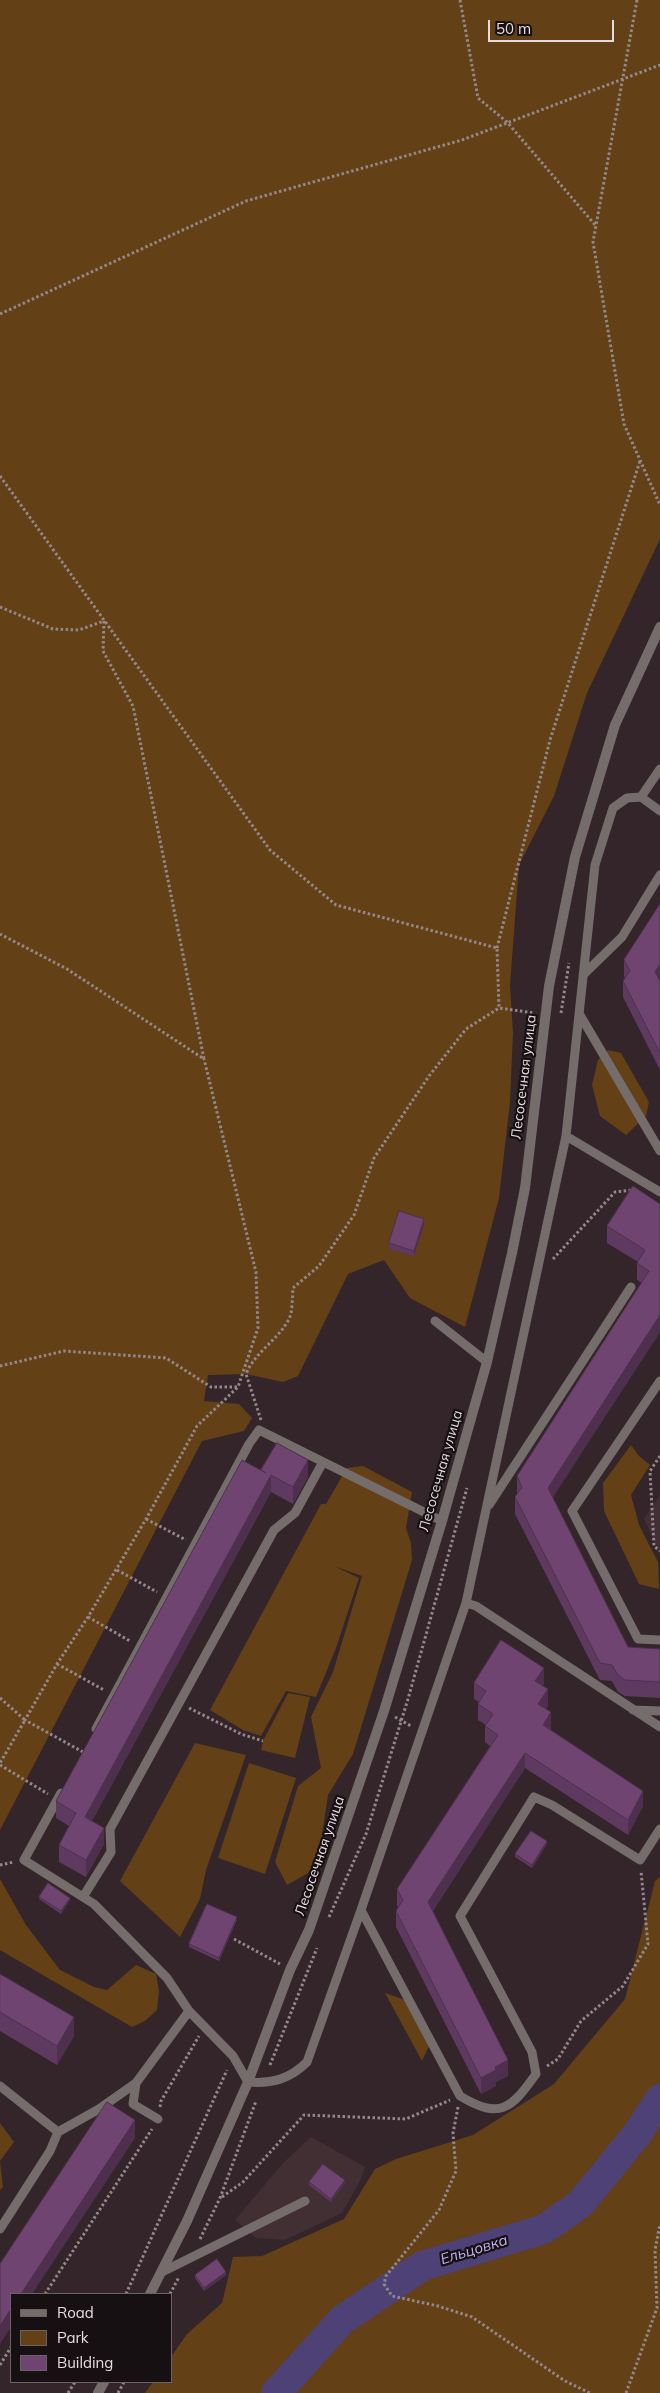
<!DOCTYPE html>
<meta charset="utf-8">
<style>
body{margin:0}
#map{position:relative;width:660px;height:2393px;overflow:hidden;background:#332529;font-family:Mulish,sans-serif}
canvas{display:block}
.legend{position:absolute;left:10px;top:2293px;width:162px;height:90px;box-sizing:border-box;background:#171012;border:1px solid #6a6264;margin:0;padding:6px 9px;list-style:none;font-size:15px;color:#e6dcdf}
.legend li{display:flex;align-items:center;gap:10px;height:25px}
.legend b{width:25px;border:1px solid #6a6264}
.scale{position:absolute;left:488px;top:20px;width:126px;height:22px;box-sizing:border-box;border:2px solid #e6dcdf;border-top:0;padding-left:6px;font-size:15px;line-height:18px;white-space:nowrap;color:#e6dcdf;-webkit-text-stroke:4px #171012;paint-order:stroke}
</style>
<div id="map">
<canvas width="660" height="2393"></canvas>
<ul class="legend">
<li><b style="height:6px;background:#756d6c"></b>Road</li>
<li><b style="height:14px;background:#644016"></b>Park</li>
<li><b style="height:14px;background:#6f4470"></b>Building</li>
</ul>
<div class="scale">50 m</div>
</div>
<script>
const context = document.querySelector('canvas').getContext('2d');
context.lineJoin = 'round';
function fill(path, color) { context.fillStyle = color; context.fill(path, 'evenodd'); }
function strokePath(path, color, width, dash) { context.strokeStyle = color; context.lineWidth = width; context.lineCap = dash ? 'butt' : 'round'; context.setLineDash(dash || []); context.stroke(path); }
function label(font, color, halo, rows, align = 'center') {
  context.font = font + ' Mulish,sans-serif'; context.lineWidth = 4.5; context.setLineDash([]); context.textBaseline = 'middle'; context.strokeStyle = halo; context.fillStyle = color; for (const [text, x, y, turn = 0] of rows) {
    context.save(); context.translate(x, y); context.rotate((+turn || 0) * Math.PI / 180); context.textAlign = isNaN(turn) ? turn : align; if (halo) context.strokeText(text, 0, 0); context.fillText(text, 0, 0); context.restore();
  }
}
const built = new Path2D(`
 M660,1495V1552L644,1519Z
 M311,2137L365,2167L360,2181L342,2213L285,2240L256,2238L235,2220L283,2163Z`);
const green = new Path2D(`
 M0,0H660V539L587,693L554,796L519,865L510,985L513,1033L510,1102L499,1198L465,1327L410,1298L384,1260L348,1274L298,1376L283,1382L246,1374L208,1375L204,1401L239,1404L252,1418L244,1431L202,1441L0,1830Z
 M608,1050L621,1053L649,1102L646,1116L626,1135L600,1116L592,1085L598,1060Z
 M631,1445L639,1456L650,1465L631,1495L639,1525L658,1562L659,1589L639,1584L604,1511L603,1483Z
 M363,1466L412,1492L406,1528L411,1543L412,1560L353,1754L328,1795L317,1868L287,1885L275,1862L298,1786L321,1768L311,1717L333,1672L362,1576L334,1566L359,1578L336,1648L316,1697L286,1691L261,1736L243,1730L210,1710L321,1504H326L347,1468Z
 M288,1693L310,1697L295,1758L261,1750L263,1741Z
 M195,1743L246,1755L206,1870L200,1899L180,1937L120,1881Z
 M249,1763L296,1778L265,1874L218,1858Z
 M660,1877V2393H145L153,2382H171V2357L187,2334L222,2303L233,2257L262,2256L344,2219L375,2169L396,2159L473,2135L554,2084L625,1999L655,1881Z
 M0,1879L26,1925L60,1970L94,1987L107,1990L136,1965L156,1974L159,1991L157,2010L145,2021L132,2027L0,1950Z
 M385,1993L408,2001L431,2042L422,2061Z
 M0,2123L14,2142L0,2161L3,2187L0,2190Z`);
const river = new Path2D(`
 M276,2393L342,2320L422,2266L544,2229L580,2204L637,2134L660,2099`);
const path = new Path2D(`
 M460,0L478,98L507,122L596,226
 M637,0L593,242L624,424L660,505
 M0,314L246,201L462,140L660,65
 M0,476L270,850L336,905L497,948L499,1008L534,1013
 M0,607L53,629L79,630L104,621L103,651L133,706L204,1059L67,969L0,934
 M497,948L550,740L640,461
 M561,1013L569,963
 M553,1259L615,1192L632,1190
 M0,1366L64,1351L166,1358L211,1387H238L258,1328L256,1272L204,1059
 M261,1420L246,1374C255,1352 278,1340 289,1319C293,1311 292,1297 293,1288L319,1266L354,1215L374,1158L429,1076L466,1029L499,1008
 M660,1456L650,1471L654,1546L660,1551
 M146,1519L186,1540
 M117,1570L157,1592
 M88,1617L130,1641
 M57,1664L104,1690
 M0,1698L25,1720L0,1763
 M189,1708L241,1734L263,1741
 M395,1717L411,1726
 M83,1752L25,1720L57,1664L88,1617L146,1519L197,1426L238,1387
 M0,1765L48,1794
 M0,1865L14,1862
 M329,1917L366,1834L408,1699L467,1488
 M234,1939L280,1964
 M270,2065L317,1948
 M547,2066L558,2059L581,2021L623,1986L648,1944L641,1871
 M160,2107L161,2101L199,2036
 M458,2107L453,2133L456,2171L439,2210L386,2276L384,2284L392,2296L438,2306L472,2317L565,2381L590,2393
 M222,2197L243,2182L304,2115L406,2119L450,2100
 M200,2239L220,2198L256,2101
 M45,2294L152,2129
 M126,2294L227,2070
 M170,2294L179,2277
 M0,2365L11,2347
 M68,2393L75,2382
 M118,2393L124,2382
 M626,2393L657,2308L655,2250L660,2224`);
const service = new Path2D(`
 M641,797L660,769
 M583,975L622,937L660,875
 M580,1015L660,1151
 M566,1136L660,1192
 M435,1321L487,1362
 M660,1381L572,1511L638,1639L660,1640
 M489,1505L631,1287
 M466,1603L476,1606L660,1727
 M633,1710L660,1711
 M96,1729L249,1444L259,1430L442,1521
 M61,1793L24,1860L94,1904L167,1978L189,2011
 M83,1897L111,1852L110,1829L274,1530L295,1513L323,1462
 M361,1910L460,2096C500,2120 511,2109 536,2074L532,2052L460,1916L534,1797L552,1805L640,1860L660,1829
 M136,2083L133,2104L158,2119
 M0,2086L58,2132L50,2151L0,2229
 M58,2132L99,2109L136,2083L189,2011L233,2056L248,2082C272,2084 290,2079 307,2062L361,1910L466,1603L566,1136L595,865L613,808L627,798L641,797L660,811
 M162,2272L305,2201`);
const tertiary = new Path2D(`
 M150,2294L187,2221L248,2082L290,1970L309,1930L384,1711L442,1521L487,1362L512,1253L525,1188L549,986L575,857L615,725L660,627
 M98,2393L104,2382`);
const wall = new Path2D(`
 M660,904V1070L623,997V981L625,978L624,976V960Z
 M660,1204V1332L552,1497L628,1647L660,1649V1698L625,1696L618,1692L612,1681L600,1680L515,1514V1497L517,1494V1476L642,1283L637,1280V1263L638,1262L607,1243V1226Z
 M424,1225L414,1256L389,1249V1243Z
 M261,1470L308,1477L293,1504L271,1492L92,1821L104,1844L86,1877L59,1862V1845L69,1826L56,1818V1801Z
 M474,1683L544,1684L543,1685L548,1705L546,1709L551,1728L550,1730L643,1806L628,1835L525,1768L433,1911L508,2076L496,2082V2086L481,2094L396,1927V1911L398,1907L397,1905V1889L490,1746L485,1742V1726L486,1725L478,1720V1704L479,1702L474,1699Z
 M547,1844L532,1868L515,1857V1854Z
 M39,1897L70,1900L61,1914L39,1899Z
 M237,1920L219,1961L189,1947V1944Z
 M0,1974L74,2036L57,2065L0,2031Z
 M309,2182L345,2183L331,2202L309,2185Z
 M195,2275H226L204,2291L195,2278Z`);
const shadedWall = new Path2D(`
 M660,964V981L655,972Z
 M424,1219V1225L414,1256V1251Z
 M660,1315V1332L548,1505V1488Z
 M308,1460V1477L293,1504V1487Z
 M271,1475V1492L85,1834V1817Z
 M544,1668V1684L535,1696V1681Z
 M548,1689V1705L538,1720V1704Z
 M551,1712V1728L543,1741V1725Z
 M525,1753V1768L428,1918V1902Z
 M643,1791V1806L628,1835V1820Z
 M104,1828V1844L86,1877V1860Z
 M547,1841V1844L532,1868V1865Z
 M70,1898V1900L61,1914V1911Z
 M237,1917V1920L219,1961V1958Z
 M74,2017V2036L57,2065V2046Z
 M508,2060V2076L496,2082V2086L481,2094V2078L495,2067Z
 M135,2120V2138L32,2294H21Z
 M345,2180V2183L331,2202V2199Z
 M226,2272V2275L204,2291V2288Z
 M11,2309V2327L0,2344V2326Z`);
const building = new Path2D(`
 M660,904V964L655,972L660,981V1053L623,981L630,971L624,960Z
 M633,1186L660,1204V1315L548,1488L628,1647L660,1649V1682L625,1680L618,1675L612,1665L600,1663L515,1497L522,1487L517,1476L649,1271L637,1263L645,1250L607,1226Z
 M399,1211L424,1219L414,1251L389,1243Z
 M277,1443L308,1460L293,1487L271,1475L85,1817L104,1828L86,1860L59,1845L76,1813L56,1801L242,1460L266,1473L261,1470Z
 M501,1640L544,1668L535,1681L548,1689L538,1704L551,1712L543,1725L643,1791L628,1820L525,1753L428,1902L508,2060L495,2067L496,2070L481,2078L396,1911L403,1900L397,1889L498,1735L485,1726L493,1714L478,1704L486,1691L474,1683Z
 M531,1831L547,1841L532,1865L515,1854Z
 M48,1883L70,1898L61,1911L39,1897Z
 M207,1904L237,1917L219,1958L189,1944Z
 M0,1974L74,2017L57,2046L0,2012Z
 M107,2102L135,2120L21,2294H11V2309L0,2326V2264Z
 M323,2164L345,2180L331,2199L309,2182Z
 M217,2259L226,2272L204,2288L195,2275Z`);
const streetNames = [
 ["Лесосечная улица",524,1077,-83],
 ["Лесосечная улица",441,1471,-74],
 ["Лесосечная улица",320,1856,-71]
];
const waterNames = [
 ["Ельцовка",474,2250,-17]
];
fill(built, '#422f34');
fill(green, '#644016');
strokePath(river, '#4d4176', 30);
strokePath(path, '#93888b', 3, [2.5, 2.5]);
strokePath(service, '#756d6c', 9);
strokePath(tertiary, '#756d6c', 10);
fill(wall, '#5f3a60');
fill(shadedWall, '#4e304e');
fill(building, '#6f4470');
strokePath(building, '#4e304e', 1);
label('14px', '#e6dcdf', '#171012', streetNames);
label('italic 15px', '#c1b4f7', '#171012', waterNames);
</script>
